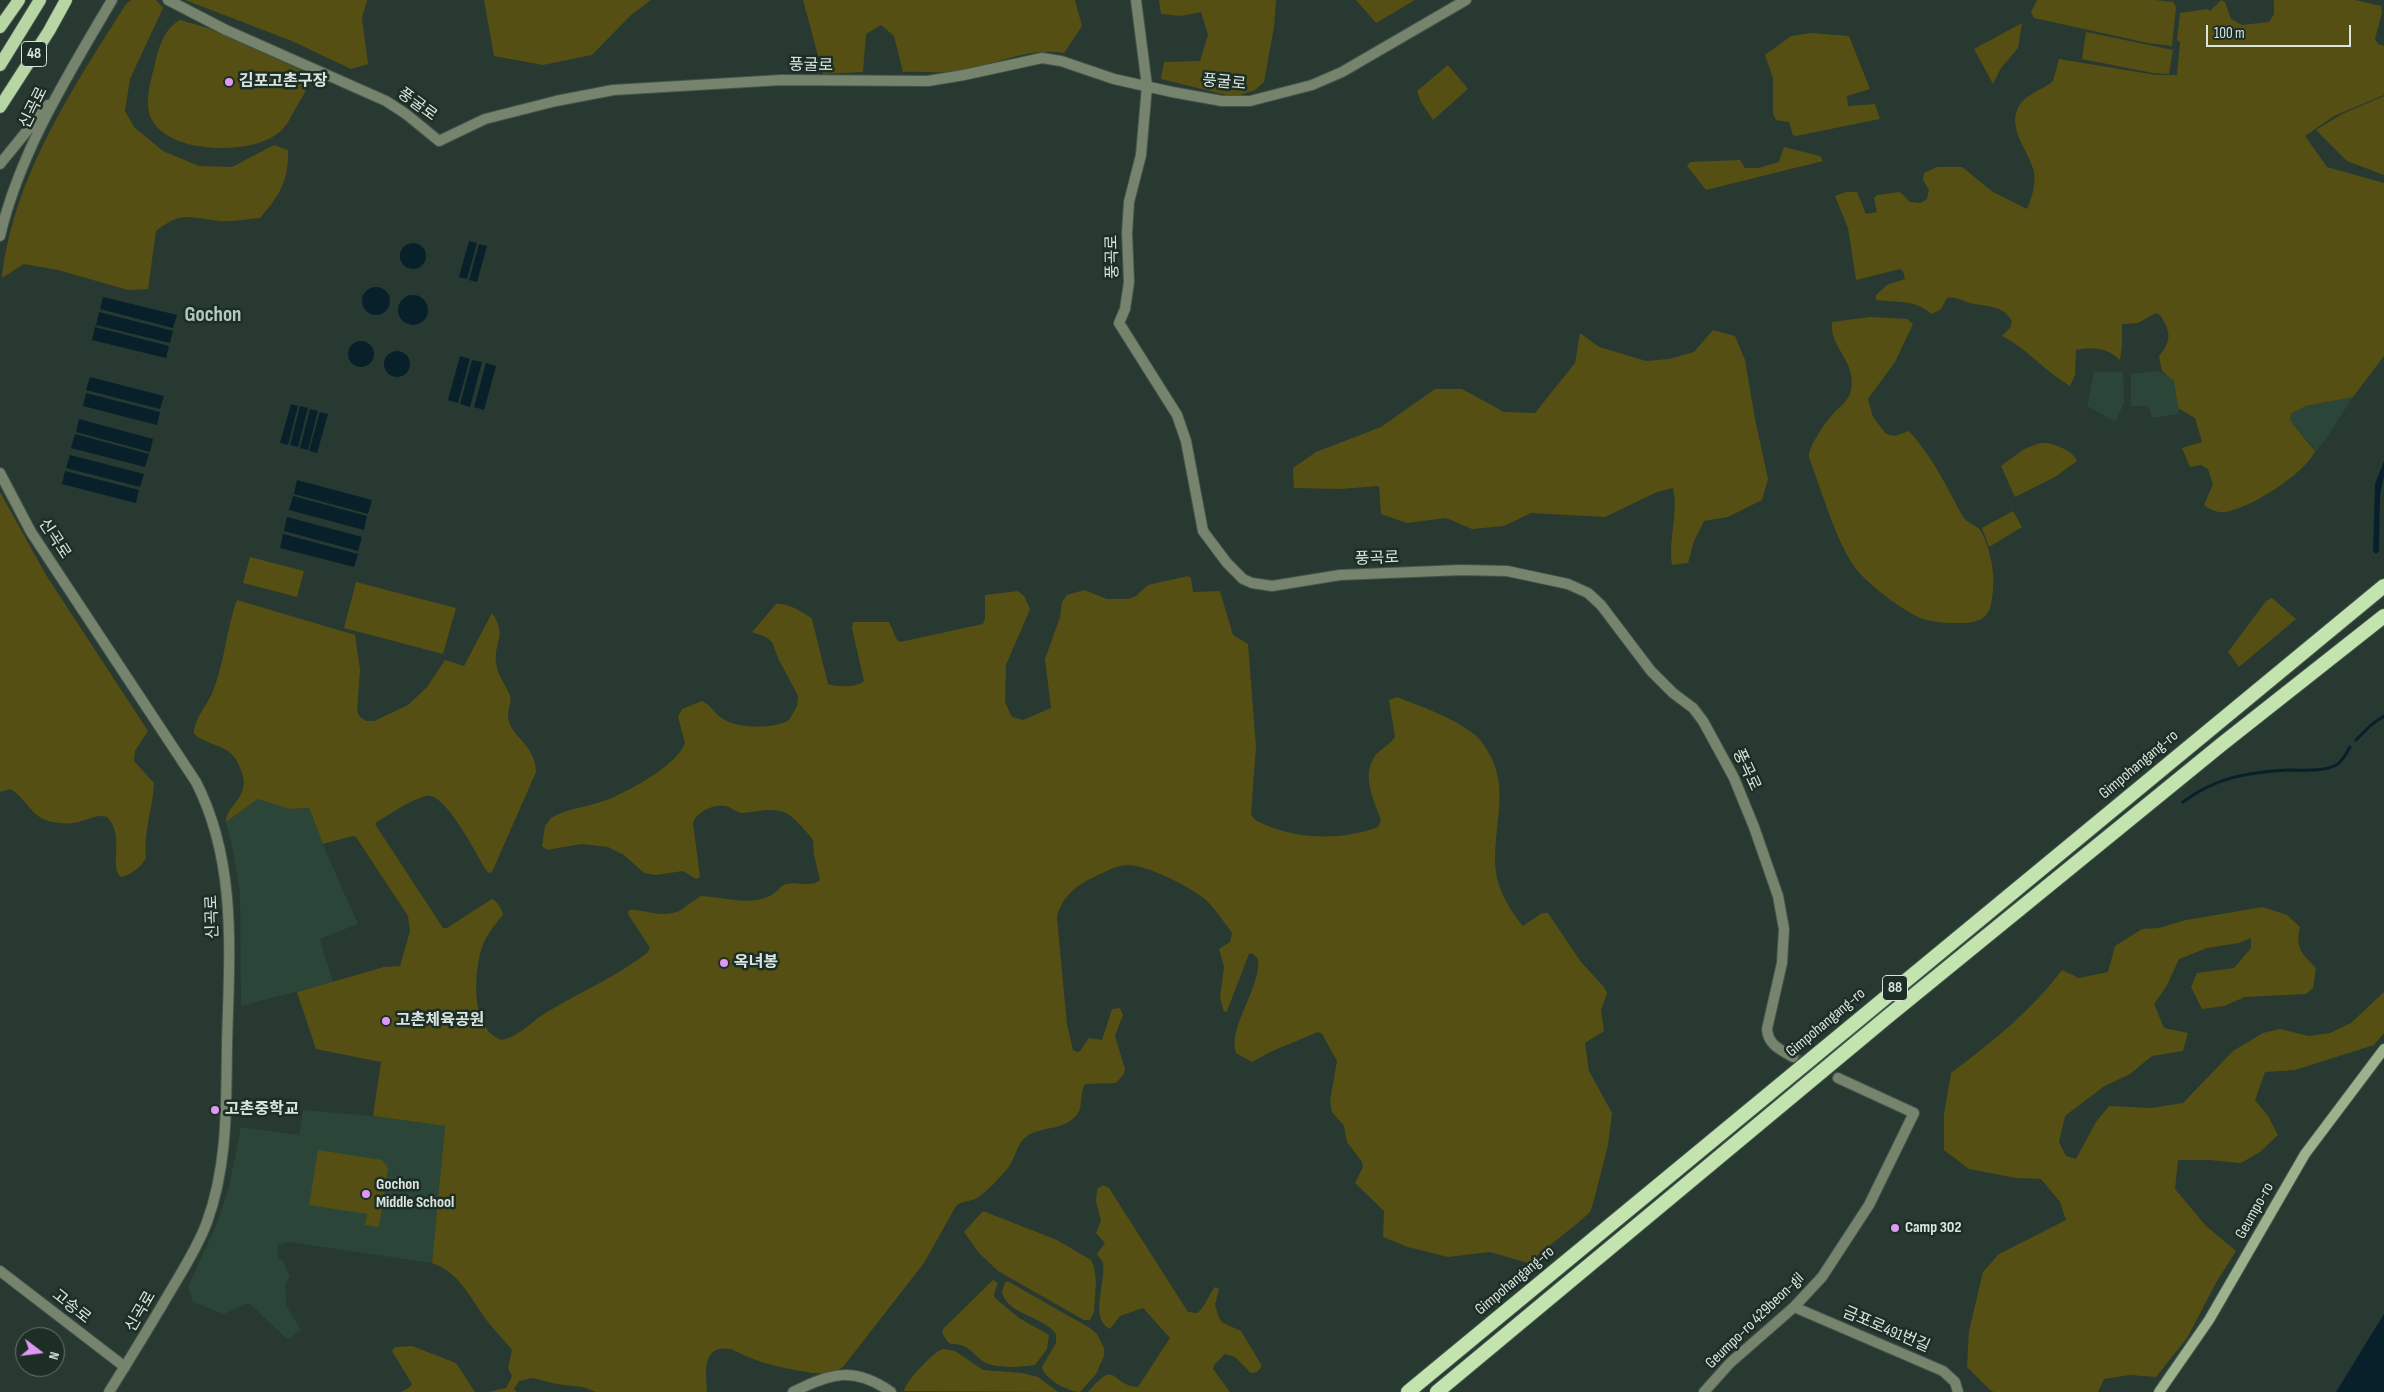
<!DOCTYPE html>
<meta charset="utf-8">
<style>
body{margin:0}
#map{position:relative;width:2384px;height:1392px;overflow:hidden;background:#273930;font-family:"Sofia Sans Condensed",sans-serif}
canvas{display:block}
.north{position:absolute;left:15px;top:1327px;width:50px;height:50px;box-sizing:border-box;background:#1d2e26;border:1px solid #697770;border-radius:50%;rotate:105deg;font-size:14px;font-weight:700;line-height:20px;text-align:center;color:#dae5df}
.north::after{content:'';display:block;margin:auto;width:18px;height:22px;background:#dd99f3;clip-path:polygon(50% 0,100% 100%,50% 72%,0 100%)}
.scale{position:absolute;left:2206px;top:25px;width:145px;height:22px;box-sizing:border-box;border:2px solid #dae5df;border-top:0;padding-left:6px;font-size:15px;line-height:18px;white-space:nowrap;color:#dae5df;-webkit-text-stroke:4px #1d2e26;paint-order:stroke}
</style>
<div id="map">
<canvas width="2384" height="1392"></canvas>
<div class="north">N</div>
<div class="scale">100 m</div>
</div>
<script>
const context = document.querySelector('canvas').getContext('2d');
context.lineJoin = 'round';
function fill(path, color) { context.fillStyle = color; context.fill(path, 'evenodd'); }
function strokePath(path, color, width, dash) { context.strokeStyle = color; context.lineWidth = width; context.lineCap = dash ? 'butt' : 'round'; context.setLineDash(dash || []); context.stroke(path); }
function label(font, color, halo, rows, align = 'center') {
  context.font = font + ' "Sofia Sans Condensed","Noto Sans KR",sans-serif'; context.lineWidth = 5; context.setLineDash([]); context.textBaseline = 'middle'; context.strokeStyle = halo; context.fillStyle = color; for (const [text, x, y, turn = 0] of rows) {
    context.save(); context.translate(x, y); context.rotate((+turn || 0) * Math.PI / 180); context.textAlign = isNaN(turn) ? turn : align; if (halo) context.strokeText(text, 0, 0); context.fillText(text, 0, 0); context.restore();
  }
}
const built = new Path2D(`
 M2157,371L2168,375L2174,381L2179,414L2151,418V411L2145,406H2131V374Z
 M2094,372H2123L2124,402L2116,422L2087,406Z
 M2353,397L2326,439L2314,454V448L2292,423L2290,419L2292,413L2306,406Z
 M258,799L289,809L309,808L326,852L358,924L320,939L333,982L241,1006L240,891L232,846L226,822Z
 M303,1110L372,1116L445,1126L432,1263L289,1242L277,1245L279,1259L283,1261L290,1276L285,1285L287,1307L301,1330L288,1340L251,1305L248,1303L224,1314L193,1302L188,1287L218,1221L229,1187L241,1127L299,1135Z`);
const green = new Path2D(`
 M131,0H156L163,8L130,79L125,111L134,127L163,151L199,166L232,167L274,145L288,150C289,181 279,196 260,218C247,219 232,222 220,221C189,218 183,210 156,231L148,289L128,290L58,270L24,264L2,278C13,177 73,88 126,4Z
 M185,0H367L362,18L368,64L351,69L292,41Z
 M484,0H651L631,15L592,55L543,65L494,56Z
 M803,0H1075L1082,26L1064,53C1029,47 999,63 965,70C946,74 923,71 903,72L894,36L881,25L866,34L863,72L823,74Z
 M1159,0H1276L1274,27L1264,82L1255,90L1234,97L1161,79L1164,62L1200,61L1208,35L1201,12L1181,16L1161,14Z
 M1356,0H1415L1376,23Z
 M2037,0H2155L2173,2L2176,7L2172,46L2148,43L2034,18L2031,12Z
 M2221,0L2225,2L2231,19L2242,25L2269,22L2274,14V0H2355L2381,6L2382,12L2375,39L2378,44L2384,46V95L2334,116L2305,136L2327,167L2384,183V356L2353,397L2306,406L2292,413L2290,419L2292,423L2315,451C2305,474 2250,508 2226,512C2218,513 2210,510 2204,505L2213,484L2208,469L2201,465L2190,467L2182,448L2202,442L2195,418L2178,408L2174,381L2162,371L2159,356C2172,341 2171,332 2160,315L2156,313L2138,323L2122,324V345L2120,360C2108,348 2093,346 2076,350L2075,375L2070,386C2045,372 2028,349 2002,336L2010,328L2012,321C2002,304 1986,307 1970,303C1962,301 1955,296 1947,298L1941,309L1932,314C1914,299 1898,303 1876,300V295L1887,285L1905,279L1903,271L1900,269L1856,280L1848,228L1835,196L1846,192H1857L1866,214L1877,212L1874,198L1877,195L1900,192L1910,202L1921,203L1927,199L1929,190L1923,180L1924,173L1937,167H1962L1993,192L2027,209C2032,198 2036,184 2034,172C2029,150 2004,126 2021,103C2029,93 2044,89 2053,81L2059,59L2156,75H2177L2180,42L2177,40L2180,13L2207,9L2210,11Z
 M180,20L208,28L305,72L308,79C308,90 302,97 297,106C291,116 287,127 277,134C249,155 170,154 152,120C144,106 150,82 154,68C158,50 163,29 180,20Z
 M2022,23L2018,48L2001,68L1993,84L1974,49Z
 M2086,32L2173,50L2169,74L2153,73L2082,59Z
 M1811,33L1849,36L1870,89L1847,96L1848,106L1875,104L1880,119L1796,136L1793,135L1789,122L1776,120L1773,114V78L1765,55L1791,36Z
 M1448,65L1468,89L1433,120L1421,102L1417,91Z
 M2384,96V175L2347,161L2316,130L2342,114Z
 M1784,147L1820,156L1823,161L1706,190L1687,166L1690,162L1740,160L1745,168H1758L1779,162Z
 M1870,317L1907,319L1913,324L1895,362L1868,399L1873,417L1886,434L1895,436L1909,431C1932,456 1947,487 1963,517C1968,524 1977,525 1981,531C1990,548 1995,571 1993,590C1992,598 1992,609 1986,615C1980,622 1969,623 1961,623C1949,623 1935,623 1923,619C1904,612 1869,585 1856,569C1837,544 1820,487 1809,457C1807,449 1826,421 1833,414C1840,406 1849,401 1851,390C1857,361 1829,348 1832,322Z
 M1713,330L1735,336L1745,360L1755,419L1768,479L1762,500L1728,517L1704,521L1694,541L1688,563L1672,565C1668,538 1679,513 1673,488L1657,492L1605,517L1531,513L1504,526L1472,529L1446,518L1407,523L1381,514L1379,486L1341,489L1294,488L1293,468L1316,452L1381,427L1435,389H1462L1504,412L1535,413L1575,363L1580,333L1599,347L1646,361L1669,359L1694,352Z
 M2040,443C2052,442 2073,450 2077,461L2055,477L2015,497L2001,466L2024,449Z
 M0,492L46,575L148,731L135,751L134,761L154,783C153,809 143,832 146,858C141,867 131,875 121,877C108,866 126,837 107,817C97,813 84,822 73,823C67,824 59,823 53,822C30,818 27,798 10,789L0,792Z
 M2013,511L2022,527L1989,547L1982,528Z
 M250,557L304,571L297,597L243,583Z
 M1188,576L1191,578L1193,592L1220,591L1233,635L1248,644L1256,747L1251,814C1254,821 1259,822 1266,825C1300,840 1344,840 1378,827L1381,820C1374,801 1361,775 1375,756C1380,749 1390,745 1395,737L1389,700L1397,697C1424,708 1453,717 1475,735C1480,739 1484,745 1487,750C1512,789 1491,830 1496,872C1498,890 1511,912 1523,926L1542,913H1548L1581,962L1604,987L1607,993L1601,1010L1604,1031L1585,1043L1589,1071L1612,1113L1608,1145L1593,1204L1590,1212L1579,1222L1528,1263L1490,1252L1448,1257L1408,1247L1383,1237L1384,1211L1355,1183L1363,1167L1362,1162L1347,1142L1344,1126L1332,1112L1330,1101L1337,1061L1322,1034L1318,1032L1270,1052L1252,1062L1236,1053C1227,1028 1262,986 1258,959L1252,953L1249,954L1227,1011L1224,1012L1220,998L1224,967L1219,949L1230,942L1232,933C1224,922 1216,910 1206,900C1191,887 1146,864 1126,865C1114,866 1101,874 1090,879C1074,887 1060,900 1057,918L1067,1025L1073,1050L1077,1052L1080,1051L1089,1038L1102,1040L1112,1009L1120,1008L1123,1015L1115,1036L1125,1069L1124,1074L1116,1083L1085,1084C1079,1093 1084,1107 1076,1116C1062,1131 1042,1126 1027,1136C1016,1144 1016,1158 1008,1168C999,1178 988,1191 977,1198C970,1202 963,1200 956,1206L924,1263L843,1367C825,1378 809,1372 790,1369C764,1364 754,1360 731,1349C701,1344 706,1372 707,1392H596L583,1387L556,1384L533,1378L519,1381L514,1389L517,1392H488L506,1388L512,1376L508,1368L512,1350C504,1340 496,1332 488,1322C471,1300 460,1272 432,1263L445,1126L373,1116L381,1062L316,1049L297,992L384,967L400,966L410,931L408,916L356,837L353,836L323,844L309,808L289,809L258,799L226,822C226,811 235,805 240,796C244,789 245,781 242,773C232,741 214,750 194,734C193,720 208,704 213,691C225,661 226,630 237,600L355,635L360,669L357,711L360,717L366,721H374L408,705L427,687L445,660L464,666L492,613C509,638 491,643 497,668C499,678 507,686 510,696C512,703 508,708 508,715C508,736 536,744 536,772L492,872L489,873L486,870C477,855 445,792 427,796C413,798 391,814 378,821L375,824L443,928H447L492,899C497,901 502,909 503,915C495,924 488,933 483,944C474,970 469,1029 502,1040C520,1036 532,1021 547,1012C580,992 616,977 647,953L650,948L628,914L629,910C637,909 645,912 653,913C680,917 681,908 701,896C724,897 747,906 770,896C776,893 780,886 786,884C797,881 811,888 820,880L814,855L813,840C808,833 793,816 786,813C772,807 757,812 743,813C736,813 732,807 725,806C713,804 696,812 693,823L700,877L696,879L683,871L656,875L644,873L624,855L608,847L581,844L547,850L542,846L545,826L551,818C567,808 589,807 607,800C628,791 677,766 685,743L678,717L682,709L702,701C711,705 715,714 723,719C739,729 774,729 789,720L797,706L798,696L779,660L772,642L766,637L752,632L776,604C786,602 804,612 812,619L828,684C836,687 857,688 864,681L852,628L853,622H889L897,640L900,642L983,624L985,619V595L1018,591L1024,596L1030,609L1006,665L1005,702L1012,717L1023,720L1051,708L1045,659L1060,617L1062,602L1067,595L1084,590L1107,599H1128L1136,596L1148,585Z
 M356,582L456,608L443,654L344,628Z
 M2272,598L2296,619L2239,667L2228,652L2266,601Z
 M2263,907L2287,915L2300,927C2295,948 2302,954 2316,968L2313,988L2306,994L2245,997L2224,1006L2202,1009L2191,987L2197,973L2234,968L2251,948V938L2239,943L2207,948L2179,959L2166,987L2154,1004L2164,1028L2188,1033L2183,1051L2152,1056L2130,1074L2103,1087L2065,1116L2059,1142L2066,1156L2076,1159L2096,1122L2109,1106L2151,1108L2183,1103L2233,1051L2263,1033L2280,1029L2309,1036L2330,1033L2351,1023L2384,992V1033L2374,1045L2295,1070L2265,1072L2255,1100L2268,1116L2278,1135L2260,1152L2241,1163L2209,1160H2178L2175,1189L2206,1226L2236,1251L2217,1281L2187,1338L2156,1377L2130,1375L2104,1379L2098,1392H1994L1990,1390L1967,1367L1969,1331L1983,1272L1999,1254L2066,1220L2060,1202L2041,1179L2016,1178L1969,1169L1944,1150V1114L1951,1073C1991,1043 2031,1011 2062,970L2079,978L2108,972L2115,946L2142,929L2159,928L2186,920Z
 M318,1150L382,1160L388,1168L379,1227L365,1225L367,1214L309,1205Z
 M1103,1185L1109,1188L1188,1312L1197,1313C1206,1307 1208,1295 1215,1287L1219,1289L1215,1305L1219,1318L1223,1323L1241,1331L1262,1366L1257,1372L1251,1373L1235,1357L1225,1354L1214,1365L1213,1369L1230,1392H1088C1118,1357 1109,1385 1138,1387L1170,1338L1143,1308L1120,1316L1110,1329C1089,1319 1106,1282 1103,1264C1103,1260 1099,1258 1097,1254L1105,1243L1096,1233L1101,1221L1096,1201L1097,1189Z
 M983,1211L1057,1240L1091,1260L1094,1267L1096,1281L1094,1312L1090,1320H1084L998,1271L979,1253L964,1232Z
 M993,1280L998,1283L994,1294L995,1298L1019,1318L1049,1335L1047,1349L1035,1365C1021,1367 997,1369 984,1362C977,1358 973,1351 966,1347C952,1340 951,1351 942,1332L944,1328Z
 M1005,1282H1009L1090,1328L1097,1334L1104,1348V1356L1096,1374L1080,1392C1069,1392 1044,1379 1042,1367L1056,1343V1334C1043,1316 1009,1315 1002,1293Z
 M412,1346L456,1363L475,1392H401L410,1387L412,1384L392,1351L395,1347Z
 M943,1349L955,1351L983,1370L1022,1373L1038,1377L1058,1392L904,1391C905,1382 934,1351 943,1349Z`);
const water = new Path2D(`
 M469,241L477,243L467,279L459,277Z
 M400 256a13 13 0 1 1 26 0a13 13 0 1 1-26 0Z
 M479,244L487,246L477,282L469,280Z
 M362 301a14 14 0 1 1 28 0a14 14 0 1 1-28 0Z
 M398 310a15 15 0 1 1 30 0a15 15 0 1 1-30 0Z
 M103,297L177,315L173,328L100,309Z
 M99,312L173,331L170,343L96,325Z
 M95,327L169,346L166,358L92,340Z
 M348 354a13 13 0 1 1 26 0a13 13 0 1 1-26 0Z
 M384 364a13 13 0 1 1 26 0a13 13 0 1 1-26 0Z
 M460,356L470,359L458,403L448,400Z
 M472,360L482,362L470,407L460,404Z
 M486,363L496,366L484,410L474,407Z
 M90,377L164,396L160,409L86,390Z
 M86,393L160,412L157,425L83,406Z
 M291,404L298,406L288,445L280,443Z
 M300,406L308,408L298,447L290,445Z
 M310,409L318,411L308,450L300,448Z
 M320,412L328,414L317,453L309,451Z
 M79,419L153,439L150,452L76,432Z
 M75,434L149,454L145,467L71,448Z
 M70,455L144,474L140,487L66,468Z
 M2384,461V475L2380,495L2379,551L2376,554L2373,551L2375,484Z
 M65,471L139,490L136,503L62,484Z
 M297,480L372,500L368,514L294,494Z
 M293,496L367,516L364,530L289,510Z
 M287,517L362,537L358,551L284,531Z
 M283,534L358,554L354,567L280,548Z
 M2384,1314V1392H2336Z`);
const stream = new Path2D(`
 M2356,740L2371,725L2384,716
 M2183,802C2216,777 2249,772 2289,770C2304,770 2323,772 2336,765C2342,762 2346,754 2350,747`);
const minorTunnel = new Path2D(`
 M1793,1057L1838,1078`);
const minor = new Path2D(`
 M168,0L226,30L386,101L406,114L439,141L485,119L556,101L613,90L781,80L928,81L964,75L1042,58L1061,61L1114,79L1172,92L1222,101H1250L1312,85L1342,72L1466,0
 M1136,0L1147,86L1141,155L1129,202L1127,233L1129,282L1125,309L1119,323L1177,415L1186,441L1203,531L1227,563L1243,579L1252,583L1272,586L1340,575L1461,570L1507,571L1568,584L1588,593L1601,605L1651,671L1673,693L1693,708L1703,721L1734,778L1754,827L1778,896L1784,929L1782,963L1767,1029C1768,1045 1781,1050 1793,1057
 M1794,1307L1943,1371L1955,1382L1958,1392
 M793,1392C831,1373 854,1366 891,1392
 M1704,1392L1730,1363L1794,1307L1822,1277L1869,1205L1914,1113L1838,1078`);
const tertiary = new Path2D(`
 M0,164L48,105
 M0,236C20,151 68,75 112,0
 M0,473L31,532L196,782C238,864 229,956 227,1046C226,1106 228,1164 207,1222C199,1244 186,1265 174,1285C153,1321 131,1357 109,1392
 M0,1271L125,1367`);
const secondary = new Path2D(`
 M2159,1392L2209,1320L2305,1154L2384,1049`);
const primary = new Path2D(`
 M0,27L19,0
 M0,65L40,0
 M0,107L49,31L66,0`);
const trunk = new Path2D(`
 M1408,1392L2384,586
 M1437,1392L1886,1018L2222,744L2384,616`);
const markers = [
 [229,82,5,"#dd99f3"],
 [724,963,5,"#dd99f3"],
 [386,1021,5,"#dd99f3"],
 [215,1110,5,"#dd99f3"],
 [366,1194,5,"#dd99f3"],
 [1895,1228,5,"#dd99f3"]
];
const shields = [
 [34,54,25],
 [1895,988,25]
];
const shieldNames = [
 ["48",34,54],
 ["88",1895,988]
];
const streetNames = [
 ["풍굴로",811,66,1],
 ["풍굴로",1224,83,5],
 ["풍굴로",417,105,36],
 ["신곡로",34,108,-64],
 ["풍곡로",1113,257,-91],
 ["신곡로",54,539,57],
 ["풍곡로",1377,559,-2],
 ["Gimpohangang-ro",2139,765,-40],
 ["풍곡로",1746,770,65],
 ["신곡로",213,917,-92],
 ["Gimpohangang-ro",1826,1023,-40],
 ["Geumpo-ro",2255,1211,-61],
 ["Gimpohangang-ro",1515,1281,-40],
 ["고송로",71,1307,38],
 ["신곡로",141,1312,-60],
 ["Geumpo-ro 429beon-gil",1755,1321,-44],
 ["금포로491번길",1886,1330,23]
];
const poiNames = [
 ["김포고촌구장",239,82],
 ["옥녀봉",734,963],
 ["고촌체육공원",396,1021],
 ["고촌중학교",225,1110],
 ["Gochon",376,1185],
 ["Middle School",376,1203],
 ["Camp 302",1905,1228]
];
const districtNames = [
 ["Gochon",213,316]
];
fill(built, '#2b4539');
fill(green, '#564f13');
fill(water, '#082029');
strokePath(stream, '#082029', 3);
strokePath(minorTunnel, '#42534a', 10, [10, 5]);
strokePath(minor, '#44554c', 12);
strokePath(tertiary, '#44554c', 12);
strokePath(secondary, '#44554c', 12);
strokePath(primary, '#44554c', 14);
strokePath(trunk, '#44554c', 16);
strokePath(minor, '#76846d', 10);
strokePath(tertiary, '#76846d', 10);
strokePath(secondary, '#9bb28c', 10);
strokePath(primary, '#b8d5a4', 12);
strokePath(trunk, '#c4e4af', 14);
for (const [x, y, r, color] of markers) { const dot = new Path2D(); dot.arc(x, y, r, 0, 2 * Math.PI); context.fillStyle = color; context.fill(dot); strokePath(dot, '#1d2e26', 2); }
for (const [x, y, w] of shields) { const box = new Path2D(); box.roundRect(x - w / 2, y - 12.5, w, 25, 4); context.fillStyle = '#1d2e26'; context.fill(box); strokePath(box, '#dae5df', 1); }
label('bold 15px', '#dae5df', null, shieldNames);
label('16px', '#dae5df', '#1d2e26', streetNames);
label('bold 16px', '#dae5df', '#1d2e26', poiNames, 'left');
label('bold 21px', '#b5cabf', '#1d2e26', districtNames);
</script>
